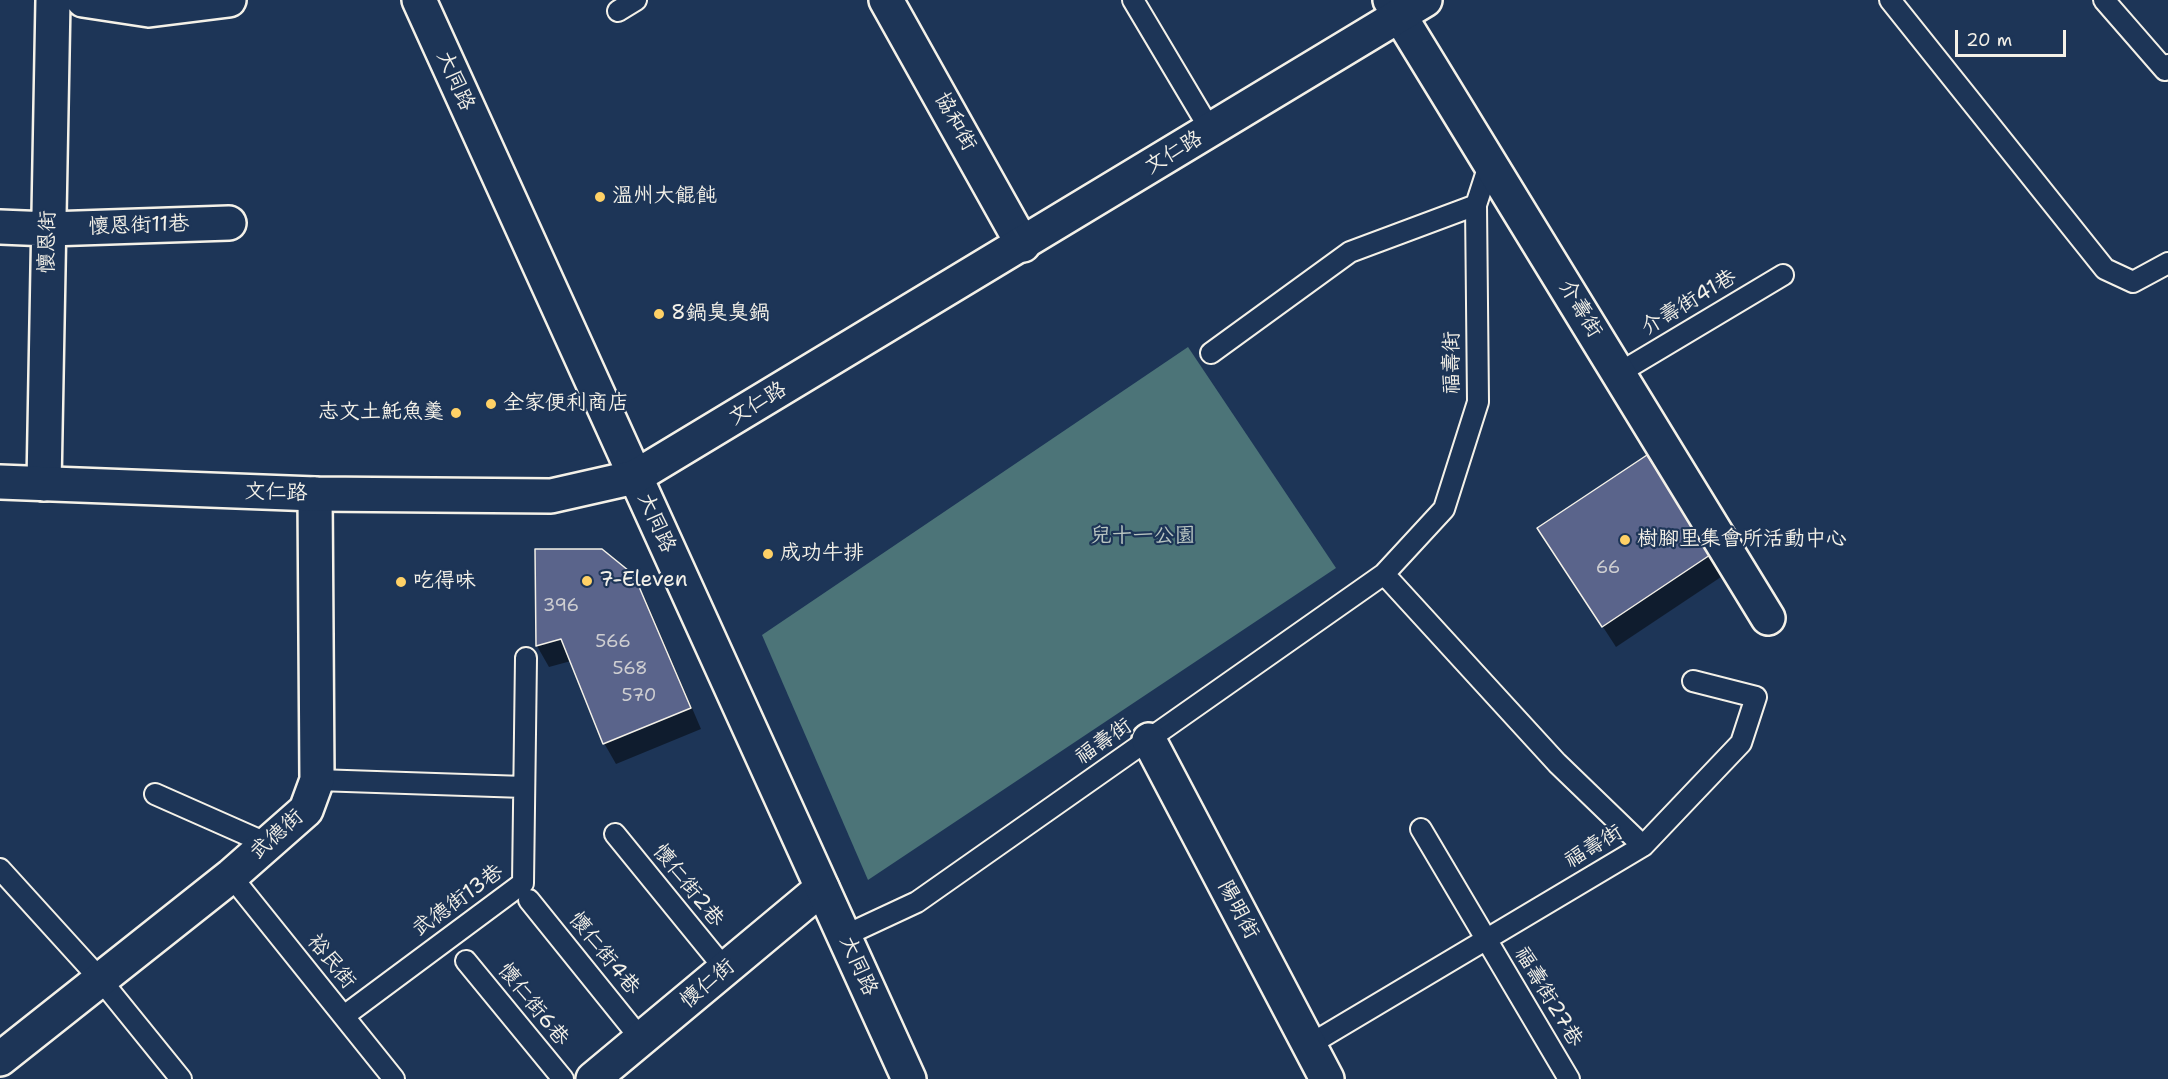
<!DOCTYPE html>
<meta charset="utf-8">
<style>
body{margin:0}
#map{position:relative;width:2168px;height:1079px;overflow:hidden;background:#1d3557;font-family:"Shantell Sans",sans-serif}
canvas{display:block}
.scale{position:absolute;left:1955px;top:30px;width:111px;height:27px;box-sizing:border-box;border:3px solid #f4f1e8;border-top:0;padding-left:8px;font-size:18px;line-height:21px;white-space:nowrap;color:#f4f1e8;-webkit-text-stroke:4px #1d3557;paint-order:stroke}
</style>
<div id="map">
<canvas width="2168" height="1079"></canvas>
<div class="scale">20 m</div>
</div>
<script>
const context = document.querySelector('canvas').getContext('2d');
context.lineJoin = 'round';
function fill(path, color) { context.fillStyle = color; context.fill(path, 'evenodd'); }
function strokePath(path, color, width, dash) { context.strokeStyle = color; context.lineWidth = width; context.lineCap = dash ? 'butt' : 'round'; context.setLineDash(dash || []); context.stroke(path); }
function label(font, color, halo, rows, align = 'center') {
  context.font = font + ' "Shantell Sans","LXGW WenKai TC",sans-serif'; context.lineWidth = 4.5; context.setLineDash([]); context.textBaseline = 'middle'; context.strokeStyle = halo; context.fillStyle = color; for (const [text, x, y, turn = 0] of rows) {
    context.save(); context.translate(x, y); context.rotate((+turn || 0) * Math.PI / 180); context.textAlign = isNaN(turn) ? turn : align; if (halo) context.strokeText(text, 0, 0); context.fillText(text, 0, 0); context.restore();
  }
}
const green = new Path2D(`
 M1188,347L1336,568L868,880L762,635Z`);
const shadow = new Path2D(`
 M1647,457L1724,575L1616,647L1539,528Z
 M536,550L633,576L645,598L701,729L616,764L604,743L571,661L549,667L537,646Z`);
const building = new Path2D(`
 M1647,455L1713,553L1602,627L1537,528Z
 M535,549H602L634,575L691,708L603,744L561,639L536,646Z`);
const service = new Path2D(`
 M1133,0L1211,131
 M1890,0L2105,269L2133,282L2168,263
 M2104,0L2165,70L2168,65
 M618,11L636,0
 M1211,353L1350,252L1476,205
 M1619,373L1783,275
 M317,780L524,787
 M155,794L268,844
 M1421,829L1569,1079
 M615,834L725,969
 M1643,846L1741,743L1756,697L1693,681
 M0,869L100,979L181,1079
 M231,876L394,1079
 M529,900L641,1039
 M844,936L917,902L1384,574L1444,509L1478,402L1476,205L1490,162
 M466,961L563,1079
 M344,1016L523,883L526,658
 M1309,1045L1643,846L1557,763L1384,574`);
const minor = new Path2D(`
 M83,0L149,10L229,0
 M886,0L1023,245
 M1390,0L1768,618
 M0,227L49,229L229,223
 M44,484L53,0
 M1149,740L1327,1079
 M0,1059L231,876L306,810L317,780L315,494
 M593,1079L822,888`);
const tertiary = new Path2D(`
 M419,0L909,1079`);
const secondary = new Path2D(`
 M0,482L315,494L551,496L635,477L1425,0`);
const markers = [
 [600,197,6,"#ffd166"],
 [659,314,6,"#ffd166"],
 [491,404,6,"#ffd166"],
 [456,413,6,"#ffd166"],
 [1625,540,6,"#ffd166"],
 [768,554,6,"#ffd166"],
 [587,581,6,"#ffd166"],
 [401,582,6,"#ffd166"]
];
const numberNames = [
 ["66",1608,568],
 ["396",561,606],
 ["566",613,642],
 ["568",630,669],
 ["570",639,696]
];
const streetNames = [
 ["大同路",455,81,66],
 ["協和街",955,122,61],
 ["文仁路",1174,153,-31],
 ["懷恩街11巷",139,226,-2],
 ["懷恩街",48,242,-89],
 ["介壽街41巷",1689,303,-31],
 ["介壽街",1580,309,59],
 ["福壽街",1453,363,-90],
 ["文仁路",758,404,-31],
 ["文仁路",276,493,2],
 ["大同路",656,523,66],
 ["福壽街",1104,742,-35],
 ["武德街",277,835,-42],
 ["福壽街",1594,847,-31],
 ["懷仁街2巷",688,886,51],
 ["武德街13巷",458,901,-36],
 ["陽明街",1238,910,62],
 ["懷仁街4巷",604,954,51],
 ["裕民街",331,962,51],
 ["大同路",858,966,66],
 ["懷仁街",708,984,-40],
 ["福壽街27巷",1548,997,59],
 ["懷仁街6巷",533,1005,51]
];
const poiNames = [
 ["溫州大餛飩",612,197],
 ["8鍋臭臭鍋",671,314],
 ["全家便利商店",503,404],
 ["志文土魠魚羹",444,413,"right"],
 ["樹腳里集會所活動中心",1637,540],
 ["成功牛排",780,554],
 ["7-Eleven",599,581],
 ["吃得味",413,582]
];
const parkNames = [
 ["兒十一公園",1143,537]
];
fill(green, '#4c7478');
fill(shadow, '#0007');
fill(building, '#5a648b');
strokePath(building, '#f4f1e8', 1.5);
strokePath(service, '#f4f1e8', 24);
strokePath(minor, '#f4f1e8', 38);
strokePath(tertiary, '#f4f1e8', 38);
strokePath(secondary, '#f4f1e8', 38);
strokePath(service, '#1d3557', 20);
strokePath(minor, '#1d3557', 33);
strokePath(tertiary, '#1d3557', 33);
strokePath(secondary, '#1d3557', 33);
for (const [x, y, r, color] of markers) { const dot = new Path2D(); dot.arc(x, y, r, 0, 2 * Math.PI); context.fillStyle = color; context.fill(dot); strokePath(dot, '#1d3557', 2); }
label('18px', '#ceced1', null, numberNames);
label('21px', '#f4f1e8', '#1d3557', streetNames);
label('21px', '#f4f1e8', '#1d3557', poiNames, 'left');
label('21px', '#b9c5c1', '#1d3557', parkNames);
</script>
